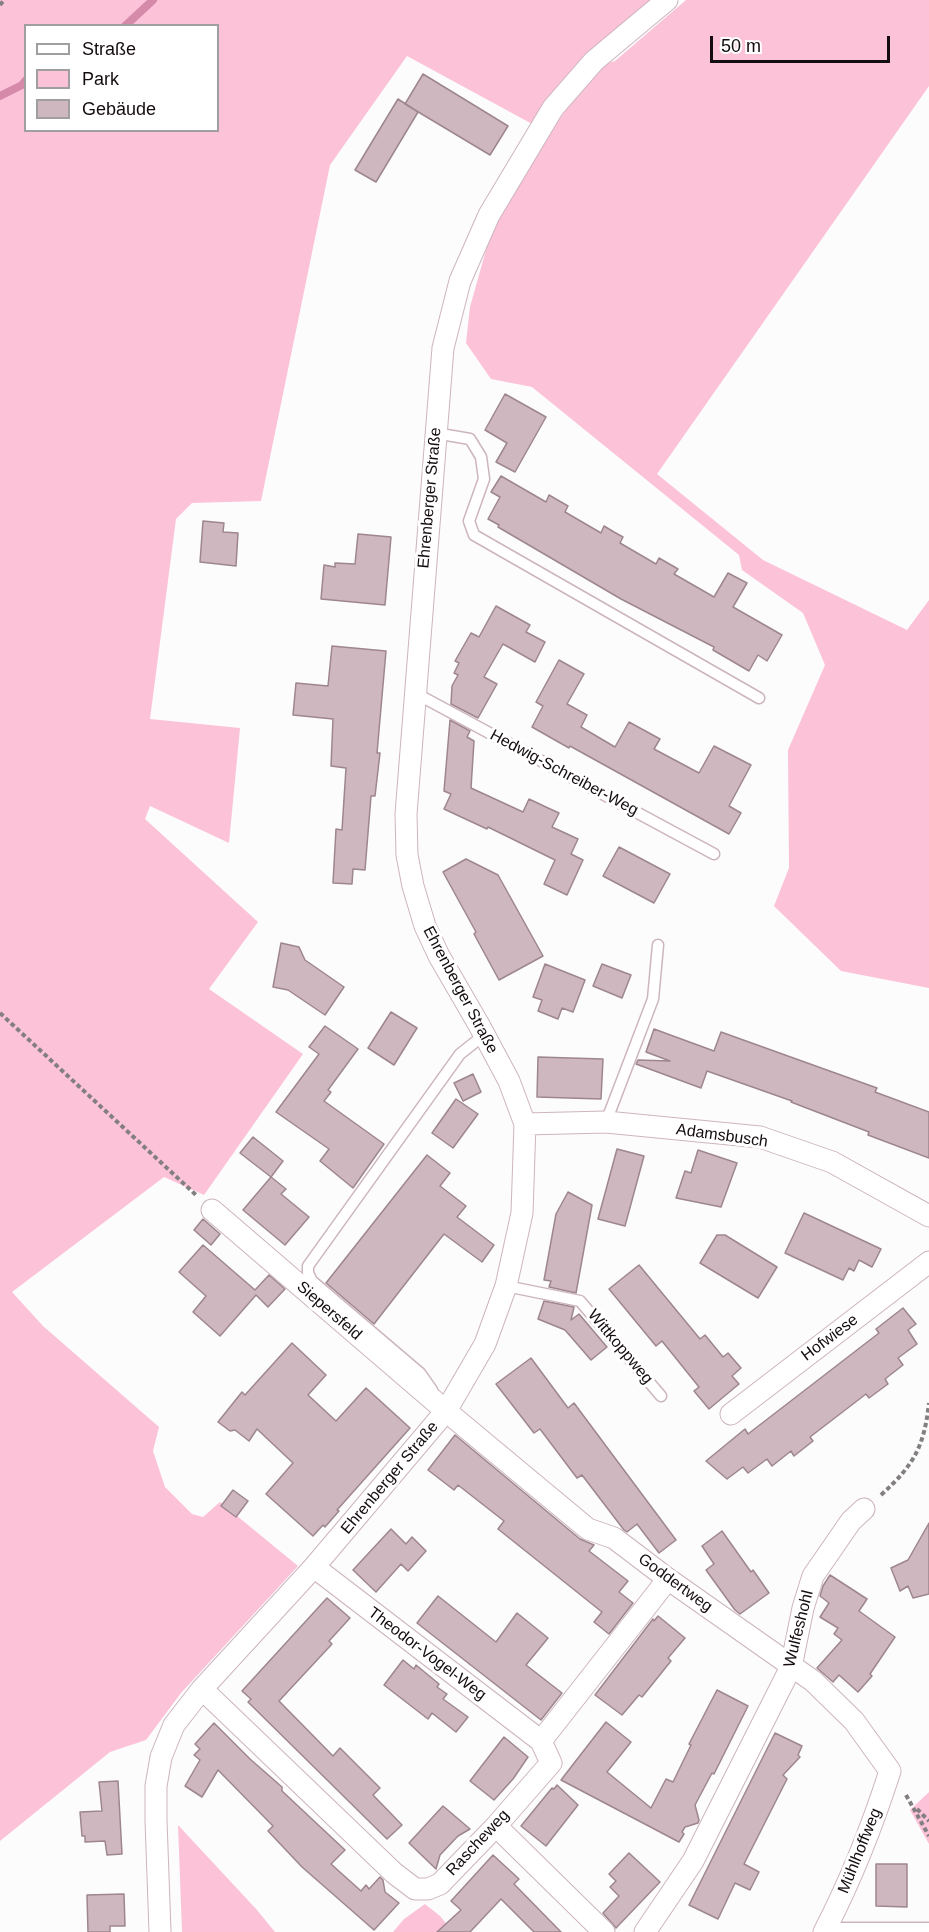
<!DOCTYPE html>
<meta charset="utf-8">
<style>
body{margin:0}
#map{position:relative;width:929px;height:1932px;overflow:hidden;background:#fcfcfc;font-family:Arial,sans-serif}
canvas{display:block}
.legend{position:absolute;left:24px;top:24px;width:195px;height:108px;box-sizing:border-box;background:#fff;border:2px solid #a19e9f;margin:0;padding:8px 10px;list-style:none;font-size:18px;color:#140c0f}
.legend li{display:flex;align-items:center;gap:12px;height:30px}
.legend b{width:30px;border:2px solid #a19e9f}
.scale{position:absolute;left:710px;top:36px;width:180px;height:27px;box-sizing:border-box;border:3px solid #140c0f;border-top:0;padding-left:8px;font-size:18px;line-height:21px;white-space:nowrap;color:#140c0f;-webkit-text-stroke:4px #fff;paint-order:stroke}
</style>
<div id="map">
<canvas width="929" height="1932"></canvas>
<ul class="legend">
<li><b style="height:8px;background:#fff"></b>Straße</li>
<li><b style="height:16px;background:#fcc2d8"></b>Park</li>
<li><b style="height:16px;background:#cfb7c0"></b>Gebäude</li>
</ul>
<div class="scale">50 m</div>
</div>
<script>
const context = document.querySelector('canvas').getContext('2d');
context.lineJoin = 'round';
function fill(path, color) { context.fillStyle = color; context.fill(path, 'evenodd'); }
function strokePath(path, color, width, dash) { context.strokeStyle = color; context.lineWidth = width; context.lineCap = dash ? 'butt' : 'round'; context.setLineDash(dash || []); context.stroke(path); }
function label(font, color, halo, rows, align = 'center') {
  context.font = font + ' Arial,sans-serif'; context.lineWidth = 6; context.setLineDash([]); context.textBaseline = 'middle'; context.strokeStyle = halo; context.fillStyle = color; for (const [text, x, y, turn = 0] of rows) {
    context.save(); context.translate(x, y); context.rotate((+turn || 0) * Math.PI / 180); context.textAlign = isNaN(turn) ? turn : align; if (halo) context.strokeText(text, 0, 0); context.fillText(text, 0, 0); context.restore();
  }
}
const green = new Path2D(`
 M0,0H651L534,125L407,56L330,165L261,501L192,503L176,519L150,719L240,728L229,843L150,806L145,819L258,922L209,989L303,1054L204,1195L164,1177L12,1292L43,1326L159,1427L153,1451L165,1487L192,1514L203,1517L220,1502L298,1566L181,1693L146,1740L110,1752L0,1841ZM26,26H218V130H26Z
 M686,0H929V86L657,474L763,560L907,630L929,600V988L841,971L774,906L789,868L788,750L825,665L803,613L742,570L739,555L532,387L491,379L466,343L470,307L495,218L582,85L603,64L615,61Z
 M929,1792V1844L910,1810Z
 M178,1825L257,1910L275,1932H182Z
 M425,1904L440,1916L453,1932H393L404,1919Z`);
const stream = new Path2D(`
 M125,26L153,0
 M0,96L22,85L26,80`);
const building = new Path2D(`
 M423,74L508,126L490,155L405,104Z
 M398,99L418,112L376,182L355,170Z
 M505,394L546,417L515,472L496,462L507,443L485,430Z
 M501,476L546,502L549,495L568,506L565,512L601,533L604,526L614,532L623,537L620,543L656,564L659,558L678,569L674,574L714,597L728,573L747,583L733,607L782,635L767,661L758,655L749,671L713,650L714,647L621,599L498,527L499,525L488,519L500,497L491,492Z
 M203,521L224,523L223,532L238,533L236,566L200,562Z
 M358,534L391,537L385,605L321,599L324,565L335,567V563L355,564Z
 M496,606L530,625L526,632L545,642L535,662L503,644L484,677L497,684L478,718L451,704L452,686L458,675L454,673L459,663L455,661L471,633L479,637Z
 M332,646L386,651L377,753H380L375,796H371L365,870L353,869L352,884L333,883L336,829L342,830L346,768L331,766L333,719L293,715L296,683L328,686Z
 M559,660L584,674L567,704L587,715L581,727L615,747L629,722L660,739L654,749L699,773L714,746L751,765L729,806L741,813L729,834L570,746L569,748L532,727L543,706L536,702Z
 M450,720L470,731L467,737L474,741L471,788L523,812L529,799L548,808L559,813L552,827L578,839L571,854L583,860L567,895L544,884L555,860L488,827L487,829L444,809L451,794L444,791Z
 M619,847L670,874L654,903L603,876Z
 M466,859L498,875L543,956L499,980L474,934L476,932L443,872Z
 M281,943L299,947L305,960L344,987L325,1015L288,990L273,987Z
 M545,964L585,980L573,1012L562,1008L558,1019L538,1011L542,1000L533,997Z
 M602,964L631,975L622,998L593,986Z
 M391,1012L417,1028L394,1065L368,1048Z
 M325,1026L358,1049L328,1090L331,1092L324,1101L384,1144L353,1188L320,1161L329,1149L276,1112L319,1054L309,1047Z
 M654,1029L714,1051L721,1032L877,1088L875,1092L929,1112V1158L868,1135L869,1132L791,1102L792,1101L707,1071L701,1088L636,1064L638,1060L670,1061L646,1052Z
 M538,1057L603,1059L601,1099L537,1097Z
 M473,1074L481,1092L463,1101L454,1083Z
 M456,1099L478,1114L453,1148L432,1133Z
 M253,1137L283,1161L271,1177L240,1153Z
 M617,1149L644,1156L625,1226L598,1219Z
 M698,1150L737,1163L721,1207L676,1198L685,1171L691,1173Z
 M427,1155L450,1173L440,1186L466,1206L457,1217L494,1245L482,1262L444,1234L374,1324L326,1283Z
 M271,1177L286,1189L281,1194L309,1217L285,1245L243,1210Z
 M568,1192L592,1205L576,1293L549,1287L551,1281L544,1280L556,1214Z
 M804,1213L881,1249L872,1267L859,1260L854,1271L849,1268L843,1280L785,1253Z
 M203,1219L220,1234L211,1245L194,1230Z
 M717,1235H725L777,1267L758,1298L700,1263Z
 M203,1245L255,1290L269,1275L285,1289L268,1307L256,1295L220,1336L193,1312L206,1296L179,1272Z
 M639,1265L700,1339L705,1335L723,1357L728,1353L741,1368L732,1376L739,1384L709,1409L694,1391L699,1387L662,1341L656,1346L609,1289Z
 M544,1301L574,1307L571,1320L579,1314L607,1347L591,1360L565,1330L538,1319Z
 M903,1308L916,1324L908,1330L917,1344L898,1358L903,1365L885,1379L888,1384L869,1398L866,1394L810,1437L813,1441L794,1456L791,1451L772,1466L767,1459L748,1473L743,1467L727,1479L706,1461L745,1429L748,1434L879,1333L876,1329Z
 M292,1343L326,1375L308,1395L336,1421L366,1388L410,1428L337,1510L339,1511L325,1527L323,1525L313,1536L266,1494L293,1463L257,1429L249,1441L235,1430L230,1431L218,1422L242,1392L245,1395Z
 M531,1358L568,1408L574,1403L676,1540L659,1553L637,1524L627,1532L624,1530L582,1475L577,1478L540,1429L534,1433L496,1384Z
 M455,1435L580,1539L594,1545L589,1551L628,1581L619,1592L633,1603L609,1634L594,1622L602,1612L498,1529L504,1521L458,1485L454,1490L428,1470Z
 M233,1490L248,1501L236,1517L221,1506Z
 M929,1523V1594L913,1598L908,1586L900,1591L891,1568L908,1560Z
 M391,1529L406,1544L412,1537L426,1551L408,1571L401,1564L376,1592L353,1570Z
 M722,1531L751,1572L753,1570L769,1593L740,1614L735,1610L706,1570L714,1564L702,1546Z
 M830,1575L867,1599L859,1611L895,1637L870,1674L872,1676L858,1692L839,1675L833,1682L817,1668L842,1640L834,1634L838,1628L820,1617L829,1603L820,1596L823,1586Z
 M438,1596L496,1642L517,1613L548,1638L526,1665L562,1693L541,1720L417,1623Z
 M327,1598L350,1618L329,1641L332,1644L279,1701L333,1756L340,1748L380,1788L373,1795L402,1825L387,1839L248,1702L251,1699L242,1691Z
 M658,1616L685,1638L668,1658L671,1661L642,1697L639,1695L622,1715L595,1695L653,1619L654,1621Z
 M403,1660L414,1669L416,1665L439,1684L437,1687L447,1694L443,1699L468,1717L456,1732L432,1713L428,1719L384,1685Z
 M717,1690L748,1706L714,1774L712,1773L695,1805L699,1820L698,1823L685,1827L682,1832L684,1834L679,1842L561,1780L606,1722L631,1742L607,1772L651,1808L666,1779L673,1782L691,1745L689,1744Z
 M214,1723L250,1759L282,1787V1791L345,1850L331,1864L361,1891L366,1885L369,1889L380,1877L383,1880L385,1892L399,1903L374,1930L302,1867L268,1831L273,1826L218,1770L202,1797L185,1786L200,1760L194,1755L200,1749L195,1744Z
 M775,1733L802,1746L798,1755L800,1757L783,1775L787,1779L744,1864L759,1872L750,1890L735,1883L718,1919L689,1905Z
 M504,1737L528,1757L513,1779L494,1800L470,1781Z
 M118,1781L122,1854L107,1855L105,1841L85,1842V1836H82L80,1812L102,1811L99,1782Z
 M557,1785L578,1805L546,1846L521,1826L552,1788L554,1789Z
 M443,1806L470,1829L458,1836L440,1855L436,1869L409,1843Z
 M629,1853L660,1882L616,1928L603,1913L619,1896L610,1887L616,1881L609,1874Z
 M493,1855L519,1879L514,1884L561,1932H534L501,1899L470,1932H437L461,1910L451,1901Z
 M876,1864H907V1907L876,1906Z
 M124,1894L125,1926H110V1932H88L87,1895Z`);
const path = new Path2D(`
 M0,5L4,0
 M0,1013L196,1195
 M881,1495C914,1465 924,1447 929,1403
 M906,1795L929,1836
 M917,1809L929,1821`);
const service = new Path2D(`
 M435,433L470,439L481,457L484,479L469,521L474,535L759,698
 M415,693L714,854
 M606,1122L653,999L658,945
 M506,1286L580,1301L661,1396
 M432,1390L420,1373L312,1281L308,1273V1266L460,1054L484,1035
 M826,1928H929`);
const minor = new Path2D(`
 M525,1124L606,1122L760,1137L832,1162L929,1216
 M212,1210L446,1411L588,1529L614,1538L668,1579L813,1681L854,1721L890,1771C872,1827 851,1880 824,1932
 M731,1414L929,1262
 M314,1567L541,1741
 M202,1689L394,1873L415,1889H428L440,1884L496,1826L551,1763L541,1741L668,1579
 M496,1826L604,1932
 M160,1932L156,1820V1786L161,1757L174,1725L202,1689L314,1567L446,1411L485,1344L506,1286L522,1213L525,1124L509,1081L479,1025L439,956L425,926L413,886L407,855L406,814L443,348L460,281L489,215L553,108L594,61L667,0
 M645,1932L693,1861L791,1667L803,1608L813,1576L851,1521L864,1509`);
const streetNames = [
 ["Ehrenberger Straße",430,498,-85],
 ["Hedwig-Schreiber-Weg",564,773,28],
 ["Ehrenberger Straße",460,990,62],
 ["Adamsbusch",722,1136,8],
 ["Siepersfeld",329,1311,41],
 ["Hofwiese",830,1338,-37],
 ["Wittkoppweg",620,1347,50],
 ["Ehrenberger Straße",390,1478,-50],
 ["Goddertweg",675,1583,36],
 ["Wulfeshohl",799,1629,-76],
 ["Theodor-Vogel-Weg",427,1654,37],
 ["Rascheweg",478,1843,-47],
 ["Mühlhoffweg",860,1851,-68]
];
fill(green, '#fcc2d8');
strokePath(stream, '#d68aa9', 8);
fill(building, '#cfb7c0');
strokePath(building, '#9e868f', 1.5);
strokePath(service, '#cdb5be', 13);
strokePath(minor, '#cdb5be', 23);
strokePath(path, '#837f81', 4, [4.5, 3]);
strokePath(service, '#fff', 10);
strokePath(minor, '#fff', 21);
label('16px', '#140c0f', '#fff', streetNames);
</script>
